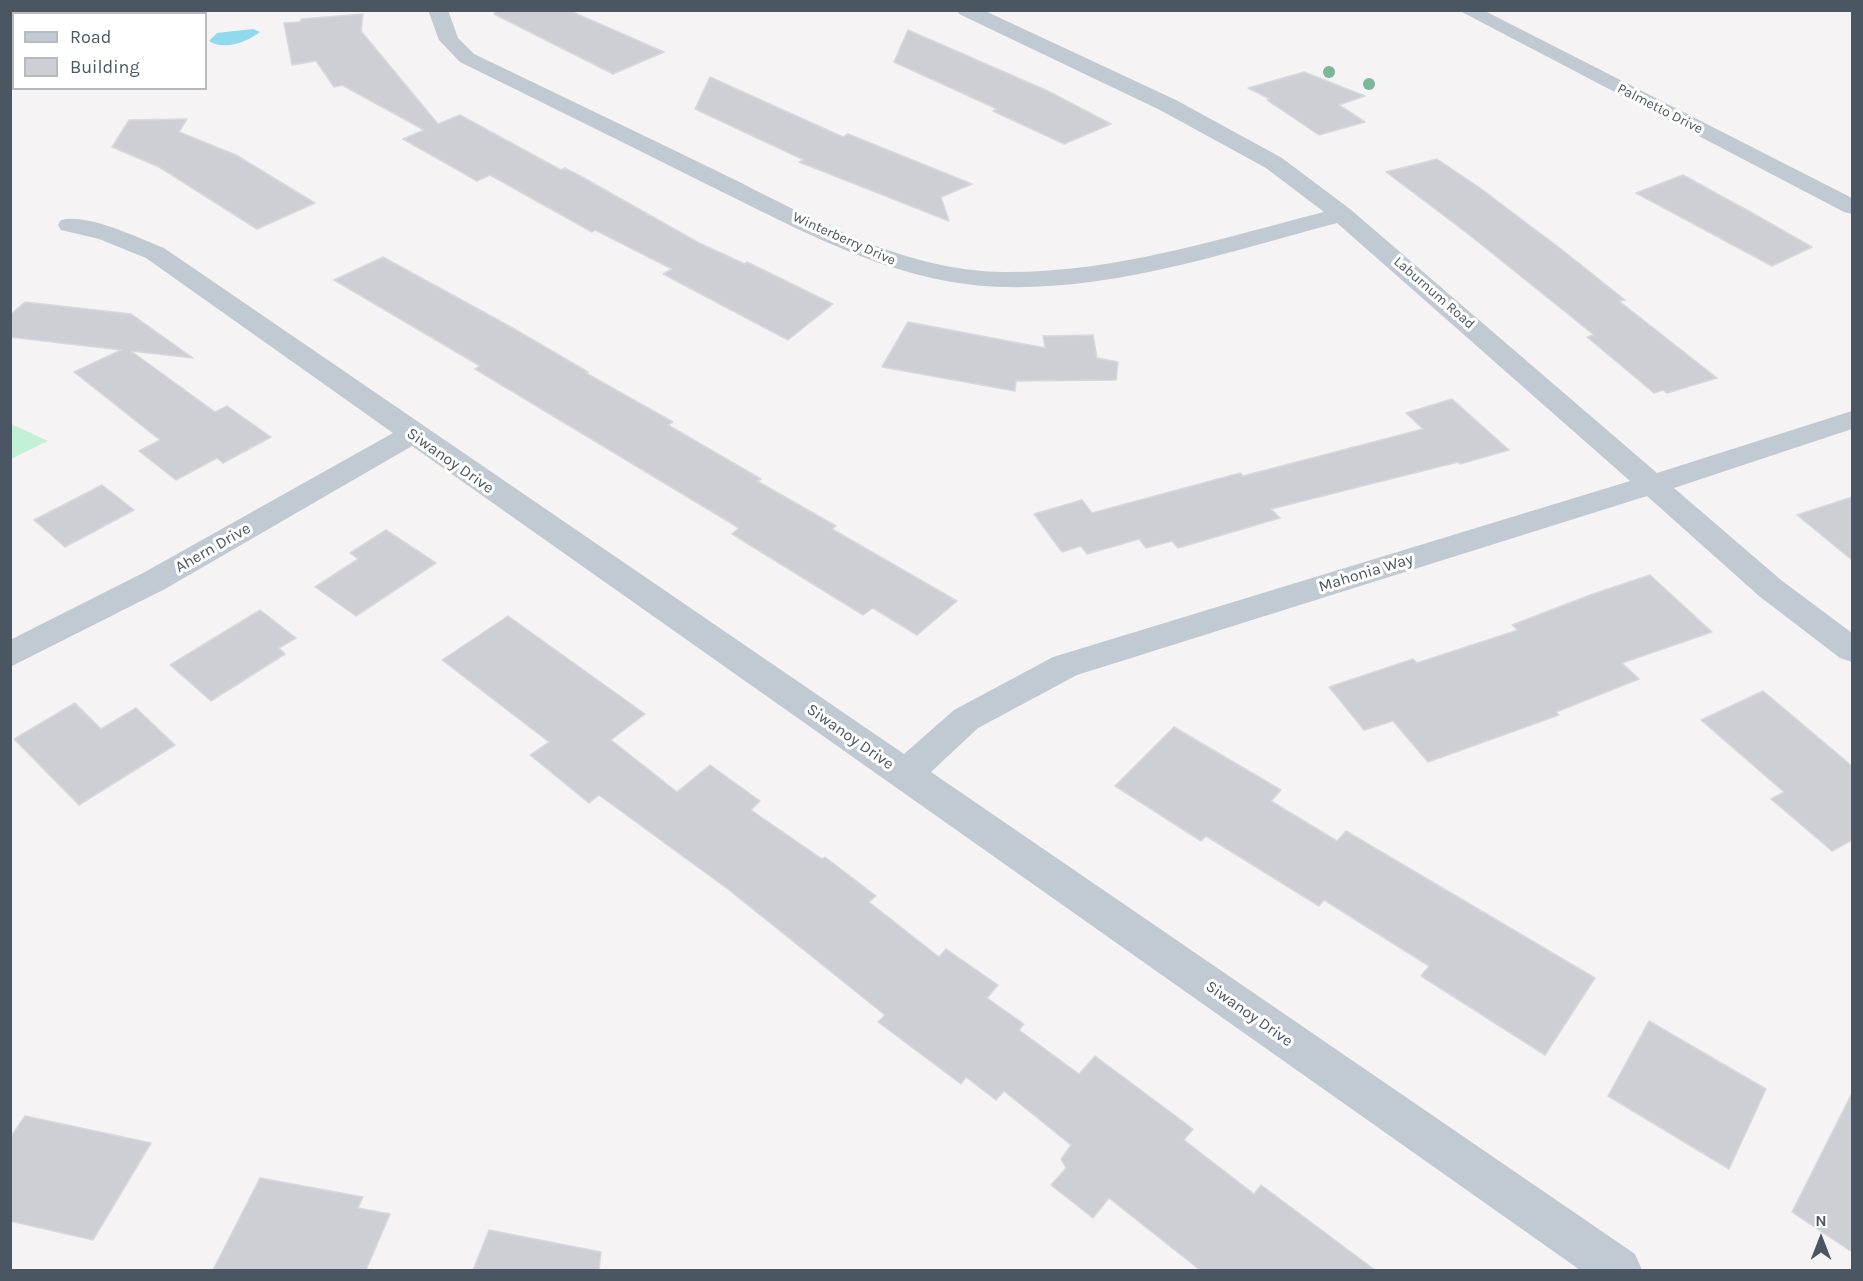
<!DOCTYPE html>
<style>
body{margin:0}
#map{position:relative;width:1863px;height:1281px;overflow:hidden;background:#f5f3f3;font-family:Karla,sans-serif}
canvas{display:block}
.frame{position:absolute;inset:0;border:12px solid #4a5661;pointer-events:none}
.legend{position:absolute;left:12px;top:12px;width:195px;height:78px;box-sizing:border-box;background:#fff;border:2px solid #b7bbc0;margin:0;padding:8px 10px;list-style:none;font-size:18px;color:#4a5661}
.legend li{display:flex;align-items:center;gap:12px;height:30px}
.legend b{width:30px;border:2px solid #b7bbc0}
.north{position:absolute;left:1791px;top:1209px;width:60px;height:60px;-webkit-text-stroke:4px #fff;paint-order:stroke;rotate:0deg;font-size:16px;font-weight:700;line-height:24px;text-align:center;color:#4a5661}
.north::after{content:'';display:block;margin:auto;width:21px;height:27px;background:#4a5661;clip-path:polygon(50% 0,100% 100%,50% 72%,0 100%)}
</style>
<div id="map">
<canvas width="1863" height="1281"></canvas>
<div class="frame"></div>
<ul class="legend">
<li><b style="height:8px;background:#c1cad2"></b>Road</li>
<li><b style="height:16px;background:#cdcfd5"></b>Building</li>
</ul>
<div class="north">N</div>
</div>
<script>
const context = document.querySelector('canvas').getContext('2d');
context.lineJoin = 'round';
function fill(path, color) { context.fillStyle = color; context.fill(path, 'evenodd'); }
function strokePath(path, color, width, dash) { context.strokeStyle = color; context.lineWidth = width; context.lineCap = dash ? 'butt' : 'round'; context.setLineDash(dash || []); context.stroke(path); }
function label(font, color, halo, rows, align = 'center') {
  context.font = font + ' Karla,sans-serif'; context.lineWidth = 6; context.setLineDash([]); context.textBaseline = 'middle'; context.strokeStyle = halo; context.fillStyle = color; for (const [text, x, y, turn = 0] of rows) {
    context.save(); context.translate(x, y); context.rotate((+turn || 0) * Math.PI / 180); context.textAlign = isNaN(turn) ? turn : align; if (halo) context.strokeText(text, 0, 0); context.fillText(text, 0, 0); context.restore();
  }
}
const green = new Path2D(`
 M11,424L48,441L11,459Z`);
const water = new Path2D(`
 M253,29L260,32C247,42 224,51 209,41L217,33Z`);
const building = new Path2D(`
 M495,10H568L664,52L613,74L494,14Z
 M363,14L361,31L438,124L460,115L561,170L565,168L584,178L699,243L745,264L747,262L833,304L788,340L663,274L672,269L595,230L592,232L490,175L477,181L403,139L424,130L342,85L334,87L316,61L292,65L284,23L300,22L301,19Z
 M908,30L1048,91L1111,124L1064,144L993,111L997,109L894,62Z
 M1304,72L1365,96L1339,105L1365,122L1319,135L1267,100L1270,99L1248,88Z
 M710,77L843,137L848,134L972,184L941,197L949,221L799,162L804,160L695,109Z
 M187,119L179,132L236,155L315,203L257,229L159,167L112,147L129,120Z
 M1437,159L1480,188L1561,249L1625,300L1619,301L1717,378L1667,393L1663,390L1654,393L1587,337L1594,335L1467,233L1386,172Z
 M1683,175L1754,214L1812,247L1772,266L1636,193Z
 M383,257L511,327L588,372L586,373L673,422L668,425L761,479L757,481L836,526L832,529L957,601L917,635L873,608L863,615L732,534L739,528L475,369L480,366L334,280Z
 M25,302L131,314L193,358L131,351L215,412L227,406L271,437L223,463L217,458L176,480L139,451L160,440L74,372L121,350L10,337V315Z
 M908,322L1045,348L1043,336L1093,335L1097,358L1118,362L1116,380L1016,381L1015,391L882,367Z
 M1452,399L1509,450L1460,464L1458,462L1271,509L1280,518L1178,548L1172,541L1146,548L1139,539L1087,554L1081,546L1062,552L1034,514L1082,500L1092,513L1240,473L1243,476L1423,429L1406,413Z
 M102,485L134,510L65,547L34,520Z
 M1852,497V560L1797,515Z
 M386,530L436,563L356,616L315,587L358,559L350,553Z
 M1650,575L1712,632L1622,663L1639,679L1556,712L1559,715L1428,762L1393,721L1364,730L1329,687L1413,659L1417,663L1518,630L1512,625L1590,595Z
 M260,610L296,638L279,648L285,654L211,701L170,665Z
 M508,616L645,714L611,740L677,792L710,765L760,801L751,810L822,859L825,857L876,896L869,902L939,957L946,949L998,985L987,998L1024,1024L1019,1030L1079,1074L1095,1056L1193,1129L1184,1140L1254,1194L1261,1185L1375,1270H1200L1109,1198L1093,1218L1051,1185L1066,1168L1061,1159L1071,1145L1004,1091L996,1100L966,1077L961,1084L878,1022L885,1015L729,890L599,795L589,803L530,755L549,742L442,660Z
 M1763,691L1852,766V840L1832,851L1771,799L1784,792L1701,720Z
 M75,703L101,729L136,708L175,745L79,805L14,739Z
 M1174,727L1281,790L1271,801L1337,841L1346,831L1595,978L1545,1055L1421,976L1429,966L1324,900L1319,906L1206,836L1201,841L1115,786Z
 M1649,1021L1766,1089L1729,1169L1608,1096Z
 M1852,1093V1252L1792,1212Z
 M25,1116L151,1143L93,1240L10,1221V1138Z
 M260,1178L363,1197L358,1208L390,1214L366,1270H213Z
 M489,1230L601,1252L599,1270H473Z`);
const minor = new Path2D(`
 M428,10H448L458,38L474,54C556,93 638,133 719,172C809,216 901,271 1004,272C1114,273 1218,239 1324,212L1266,168L1160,110L959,14L957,10H983L1176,100L1282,158L1350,209L1657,473L1852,411V429L1674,488L1781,580L1852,633V662L1840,658L1759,596L1647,496L1077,675L978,728L931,772L1635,1254L1642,1270H1580L412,446L165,589L10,667V640L143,573L393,433L146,258L99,239L61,230L58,225L61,220C88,213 138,238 164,248L904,754L954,710L1053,657L1630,481L1337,223C1228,252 1117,290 1002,287C894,284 799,229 704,183C623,142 541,102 460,62L439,40Z
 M1458,10H1483L1852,198V214L1844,212Z`);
const trees = [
 [1329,72],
 [1369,84]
];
const farStreetnames = [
 ["Palmetto Drive",1660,109,27],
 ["Winterberry Drive",844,239,24],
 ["Laburnum Road",1434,293,41]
];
const streetNames = [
 ["Siwanoy Drive",450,461,35],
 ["Ahern Drive",213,548,-30],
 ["Mahonia Way",1366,573,-17],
 ["Siwanoy Drive",850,737,35],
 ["Siwanoy Drive",1249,1014,35]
];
fill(green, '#c3f1d5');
fill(water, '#90daee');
fill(building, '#cdcfd5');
strokePath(building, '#d7d9de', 1.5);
fill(minor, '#c1cad2');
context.fillStyle = '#7bb799';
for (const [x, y] of trees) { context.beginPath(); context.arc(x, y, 6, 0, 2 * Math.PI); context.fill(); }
label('14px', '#4a5661', '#fff', farStreetnames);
label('16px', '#4a5661', '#fff', streetNames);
</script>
